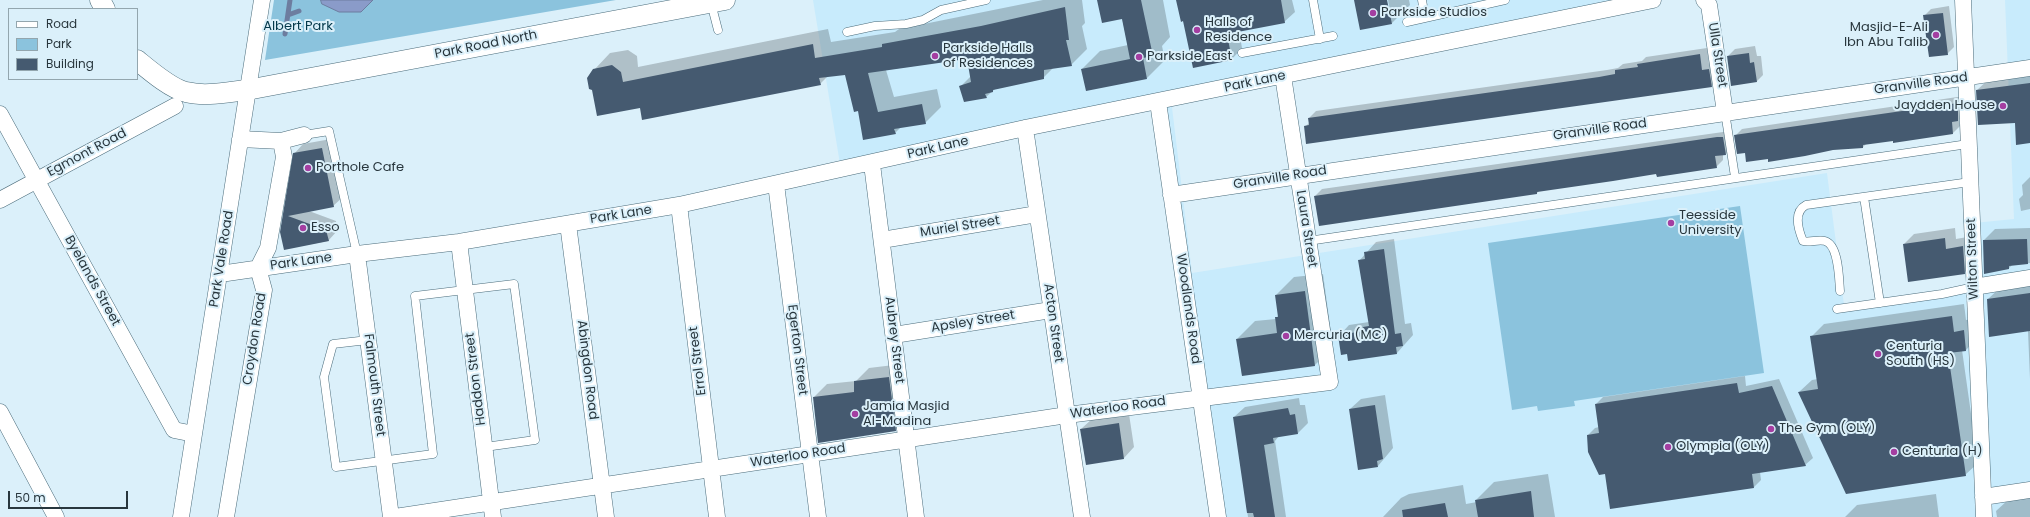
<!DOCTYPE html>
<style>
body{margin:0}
#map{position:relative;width:2030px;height:517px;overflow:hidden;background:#dbf0fa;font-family:Poppins,sans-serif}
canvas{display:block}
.legend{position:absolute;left:8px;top:8px;width:130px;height:72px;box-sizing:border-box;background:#dbf0fa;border:1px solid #93a6ae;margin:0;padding:5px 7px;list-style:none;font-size:12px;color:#28363d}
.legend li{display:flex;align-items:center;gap:8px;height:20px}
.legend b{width:20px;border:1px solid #93a6ae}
.scale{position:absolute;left:8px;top:491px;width:120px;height:18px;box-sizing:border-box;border:2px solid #28363d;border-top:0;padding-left:5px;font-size:12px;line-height:14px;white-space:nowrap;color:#28363d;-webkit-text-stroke:3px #dbf0fa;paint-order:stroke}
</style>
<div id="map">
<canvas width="2030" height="517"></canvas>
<ul class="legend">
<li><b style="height:5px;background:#fff"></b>Road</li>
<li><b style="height:11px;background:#8bc3dd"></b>Park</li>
<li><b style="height:11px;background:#455a70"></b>Building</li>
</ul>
<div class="scale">50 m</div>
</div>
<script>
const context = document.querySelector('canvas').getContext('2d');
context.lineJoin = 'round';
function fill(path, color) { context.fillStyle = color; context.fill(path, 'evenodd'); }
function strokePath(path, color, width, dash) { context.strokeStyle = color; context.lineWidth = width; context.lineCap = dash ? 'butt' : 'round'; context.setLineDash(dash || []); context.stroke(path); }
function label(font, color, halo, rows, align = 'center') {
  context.font = font + ' Poppins,sans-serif'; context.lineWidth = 4; context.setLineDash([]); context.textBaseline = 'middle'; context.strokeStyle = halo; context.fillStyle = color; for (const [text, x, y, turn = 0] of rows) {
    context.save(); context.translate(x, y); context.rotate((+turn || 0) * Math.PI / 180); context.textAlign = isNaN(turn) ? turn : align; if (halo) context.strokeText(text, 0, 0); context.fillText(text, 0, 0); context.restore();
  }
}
const built = new Path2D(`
 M813,0H1653L1171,99L1192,273L1827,173L1844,305L1965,288L1984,517H1216L1158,102L841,170Z
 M2005,0H2030V517H1987L1974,223L2014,219Z`);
const green = new Path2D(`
 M274,0H616L265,60Z
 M1740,206L1764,373L1574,401L1575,406L1538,411L1537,406L1512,410L1488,243Z`);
const water = new Path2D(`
 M321,0H373L361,12H339L322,4Z`);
const shadow = new Path2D(`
 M1043,0H1082L1085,23L1082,26L1087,49L1071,65L1054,67L1043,78L995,89L986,97L961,86L971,76L968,58L886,70L894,97L937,89L941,107L925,123L902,126L895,133L858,110L845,74L828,76L820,84L640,107L594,70L610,53L628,50L637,56L638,67L828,29L831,42L895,32L899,29Z
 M1100,0H1163L1170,37L1162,46L1165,60L1147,78L1087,90L1082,69L1100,51L1128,45L1122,18Z
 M1177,0H1292L1295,12L1284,22L1239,31L1242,48L1232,59L1194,67L1184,20Z
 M1355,0H1386L1388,10H1390L1388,0H1409L1410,5L1392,23Z
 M1949,6L1954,47L1947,54L1924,16L1931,9Z
 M1755,46L1757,56H1761L1763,75L1756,82L1728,56L1735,49Z
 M1707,48L1709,63L1716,62L1718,79L1711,86L1305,127L1310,122L1309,118L1316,111L1607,70L1618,68L1623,64L1642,61L1646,57Z
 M2030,74V142L2016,122L1977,90L1988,80Z
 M1964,96L1965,114L1959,120L1960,126L1953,133L1894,142V139L1866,144L1863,147L1833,149L1768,158L1746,152L1735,136L1742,129Z
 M1730,131L1733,147L1726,154H1723V160L1716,167L1657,173L1540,190L1537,193L1315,196L1322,189Z
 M331,139L343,197L333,206L309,211L336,221L337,231L328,241L285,249L294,154L303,144Z
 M2030,177V209L2021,211L2019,199L2023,195L2022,185Z
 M1955,228L1956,239L1973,236L1975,262L1964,273L1904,244L1914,234Z
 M2030,228V263L2012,265L2009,268L1984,240L1995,229Z
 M1394,239L1405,324L1411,323L1413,335L1397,353L1349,360L1348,353L1339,336L1349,325L1369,322L1359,261L1376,242Z
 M1323,274L1333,347L1315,365L1242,375L1237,339L1255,321L1276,319L1279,314L1276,295L1294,277Z
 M2030,282V379L2028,331L1988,299L2002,286Z
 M1964,304L1966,320L1976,318L1978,337L1966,350H1962L1978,463L1965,475L1799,392L1812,380L1818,379L1812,336L1824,324Z
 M902,364L909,417L895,430L814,397L827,384L856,381L869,368Z
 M1745,376L1746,386L1779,379L1813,458L1805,465L1760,472L1761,480L1754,487L1605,473L1588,435L1595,428L1599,427L1596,404L1603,397Z
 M1385,395L1393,448L1378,466L1350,409L1361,399Z
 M1299,398L1300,405H1305L1308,423L1298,433L1279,436L1275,441L1286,517H1248L1234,417L1245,407Z
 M1129,414L1134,447L1124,458L1086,463L1081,429L1092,419Z
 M1548,474L1555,517H1383L1401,498L1409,494L1463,485L1466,504L1477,502L1476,500L1494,482Z
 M1936,494L1939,517H1845L1857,505Z
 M2030,496V517H1997L1996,511L2008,500Z`);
const stream = new Path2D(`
 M288,15L299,11
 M285,34L290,0`);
const building = new Path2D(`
 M1097,0H1141L1153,56L1143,58L1147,79L1086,91L1081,69L1130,59L1122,19L1102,23Z
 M1176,0H1281L1285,23L1227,34L1232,60L1193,68L1183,21L1181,22Z
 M1354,0H1387L1392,24L1360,30Z
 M1065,7L1069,40H1066L1072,66L1044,70V79L993,90V92L985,94L987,98L964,102L959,86L971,82L967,59L868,73L878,112L922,104L926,124L894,129L896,134L863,140L858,111L854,112L845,75L819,78L821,85L642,120L640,108L597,116L592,90L589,89L587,78L593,69L612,65L621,72L623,82L813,44L815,58L882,47V44L981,26Z
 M1943,13L1948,55L1929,57L1923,15Z
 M1749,53L1750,63L1754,62L1757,82L1731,86L1727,56Z
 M1700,54L1702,70L1709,69L1712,87L1306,144L1304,126L1309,125L1308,118L1599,77L1615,74V70L1638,67L1637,64Z
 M2030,83V143L2016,145L2015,123L1978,125L1976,90Z
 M1958,103V121L1952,122L1953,134L1893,143V141L1863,145V148L1833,150L1805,156L1768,162V159L1746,162L1745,153L1737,154L1734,135Z
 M1717,137H1723L1726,155L1715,156L1717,168L1657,177L1656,174L1613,181L1537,192V194L1530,195L1319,226L1314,196Z
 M322,148L334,207L288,216L326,230L329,241L284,250L280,232L293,153Z
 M1945,238L1946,249L1963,246L1965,274L1908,282L1903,244Z
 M2027,239L2028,264L2009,266V269L1984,274L1983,240Z
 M1384,249L1395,334L1401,333L1403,346L1396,347L1397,354L1348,361L1347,354L1341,355L1338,335L1364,331L1363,327L1369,326L1358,260L1365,259L1364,252Z
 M1305,291L1315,366L1242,376L1236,339L1277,333L1275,317H1278L1275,295Z
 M2030,293V331L1989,337L1987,299Z
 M1952,316L1954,332L1964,330L1966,351L1948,353L1966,476L1846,494L1798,392L1818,389L1810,336Z
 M889,377L896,431L818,443L813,397L854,392V381Z
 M1737,383L1739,393L1772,386L1806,466L1752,474L1754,488L1610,509L1605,474L1599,475L1588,452L1587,435L1599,433L1595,404Z
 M1375,405L1383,459L1377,461L1378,467L1358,470L1349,409Z
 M1288,408L1290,415L1295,414L1298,434L1273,438L1274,443L1264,445L1275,517H1254L1253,513H1247L1233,417Z
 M1119,423L1124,459L1086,465L1080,429Z
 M1531,491L1534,517H1478L1475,500Z
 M1445,503L1448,517H1403L1402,510Z`);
const service = new Path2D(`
 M1313,0L1320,39
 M1422,0L1425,18
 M711,3L718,30
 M1407,22L1505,0
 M847,32L875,26L906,24L923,20L941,10L986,0
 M1242,53L1333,36
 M1725,112L1735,177
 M304,135L329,131L357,254
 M1864,197L1880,303
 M1308,241L1968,144
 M1840,291C1839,279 1839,245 1825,241C1818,239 1810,243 1803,241C1798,229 1793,212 1806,205L1970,182
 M1837,309L1942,294L1974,287
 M368,340L333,344L324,377L336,467L433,454L415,296L514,284L535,440L485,447`);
const minor = new Path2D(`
 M1704,0L1709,5L1725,112
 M1963,0L1984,517
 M1158,102L1218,517
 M0,114L174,430L194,434
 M1025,128L1082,517
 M240,139L281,141L304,135
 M872,164L916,517
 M776,184L818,517
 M1171,195L2030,68
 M0,200L175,106
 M679,205L717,517
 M568,224L606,517
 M882,240L1037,214
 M459,242L493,517
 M357,254L391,517
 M220,274L357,254L459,242L679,205L1025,128L1653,0
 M1974,287L2030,278
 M894,335L1051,310
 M0,412L56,517
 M1983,497L2030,490
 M181,517L262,0
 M226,517L264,290L258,268L268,248L284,157L281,141
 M395,517L1067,415L1330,382L1283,76`);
const tertiary = new Path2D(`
 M100,0L105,9
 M137,60C148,69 171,89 186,92C205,97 228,92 247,90L725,0`);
const markers = [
 [1373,13,4,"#a43ea1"],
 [1197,30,4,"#a43ea1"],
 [1936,35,4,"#a43ea1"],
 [935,56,4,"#a43ea1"],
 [1139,57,4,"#a43ea1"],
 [2003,106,4,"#a43ea1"],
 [308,168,4,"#a43ea1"],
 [1671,223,4,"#a43ea1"],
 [303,228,4,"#a43ea1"],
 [1286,336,4,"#a43ea1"],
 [1878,354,4,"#a43ea1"],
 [855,414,4,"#a43ea1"],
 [1771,429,4,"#a43ea1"],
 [1668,447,4,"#a43ea1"],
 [1894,452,4,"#a43ea1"]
];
const poiNames = [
 ["Parkside Studios",1381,13],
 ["Halls of",1205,23],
 ["Residence",1205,38],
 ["Masjid-E-Ali",1928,28,"right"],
 ["Ibn Abu Talib",1928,43,"right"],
 ["Parkside Halls",943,49],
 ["of Residences",943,64],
 ["Parkside East",1147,57],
 ["Jaydden House",1995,106,"right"],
 ["Porthole Cafe",316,168],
 ["Teesside",1679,216],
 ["University",1679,231],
 ["Esso",311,228],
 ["Mercuria (MC)",1294,336],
 ["Centuria",1886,347],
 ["South (HS)",1886,362],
 ["Jamia Masjid",863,407],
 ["Al-Madina",863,422],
 ["The Gym (OLY)",1779,429],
 ["Olympia (OLY)",1676,447],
 ["Centuria (H)",1902,452]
];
const parkNames = [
 ["Albert Park",298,27]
];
const streetNames = [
 ["Park Road North",486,45,-11],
 ["Ulla Street",1717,55,81],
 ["Park Lane",1255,82,-12],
 ["Granville Road",1921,84,-8],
 ["Granville Road",1600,130,-8],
 ["Park Lane",938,148,-13],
 ["Egmont Road",87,153,-28],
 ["Granville Road",1280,178,-9],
 ["Park Lane",621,215,-9],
 ["Muriel Street",960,227,-9],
 ["Laura Street",1306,229,81],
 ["Park Vale Road",222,259,-81],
 ["Wilton Street",1973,259,-92],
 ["Park Lane",301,262,-8],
 ["Byelands Street",92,281,61],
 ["Woodlands Road",1188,309,82],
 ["Apsley Street",973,322,-9],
 ["Acton Street",1053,323,82],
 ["Croydon Road",255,339,-81],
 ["Aubrey Street",894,340,83],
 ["Egerton Street",797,350,83],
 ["Errol Street",698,361,-97],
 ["Abingdon Road",587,370,83],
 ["Haddon Street",476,379,-97],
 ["Falmouth Street",374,385,83],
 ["Waterloo Road",1118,408,-8],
 ["Waterloo Road",798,456,-9]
];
fill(built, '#c8ebfc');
fill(green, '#8bc3dd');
fill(water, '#8a9bc9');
strokePath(water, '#6d7d9f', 1);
fill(shadow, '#0003');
strokePath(stream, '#6d7d9f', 5);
fill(building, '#455a70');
strokePath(service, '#4b6c7b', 9);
strokePath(minor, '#4b6c7b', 17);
strokePath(tertiary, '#4b6c7b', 21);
strokePath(service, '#fff', 8);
strokePath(minor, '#fff', 16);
strokePath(tertiary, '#fff', 20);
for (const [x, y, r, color] of markers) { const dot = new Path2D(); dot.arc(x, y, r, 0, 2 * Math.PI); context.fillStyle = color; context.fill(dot); strokePath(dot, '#dbf0fa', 1.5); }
label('13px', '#28363d', '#dbf0fa', poiNames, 'left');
label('13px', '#04394b', '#dbf0fa', parkNames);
label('13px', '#28363d', '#dbf0fa', streetNames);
</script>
